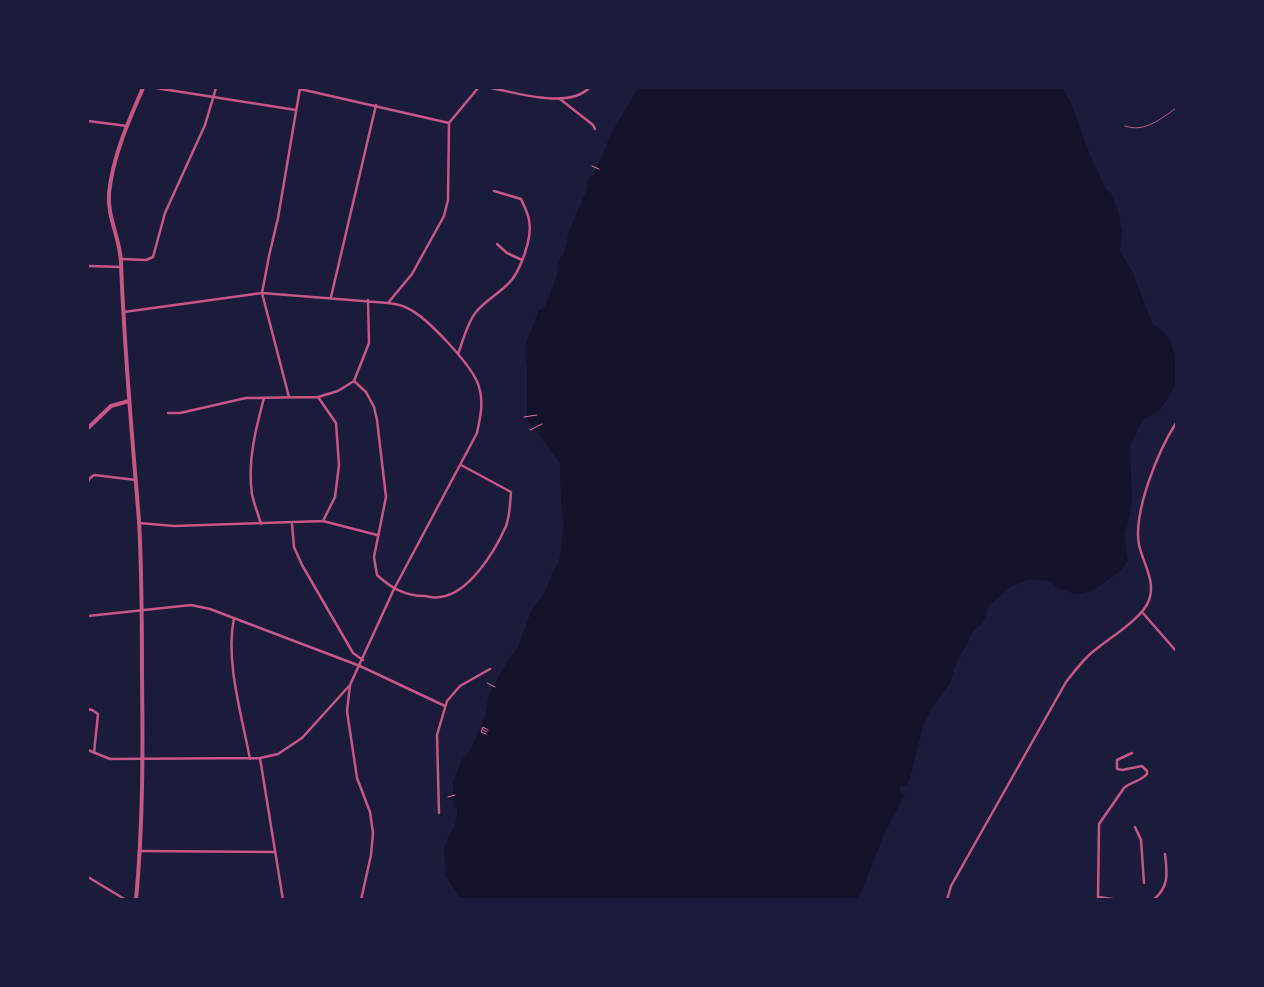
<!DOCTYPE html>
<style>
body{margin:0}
#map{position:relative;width:1264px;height:987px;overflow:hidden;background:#1b1b3a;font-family:Cabin,sans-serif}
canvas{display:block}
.frame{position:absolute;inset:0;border:89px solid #1b1b3a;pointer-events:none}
</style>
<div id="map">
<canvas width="1264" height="987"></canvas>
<div class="frame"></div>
</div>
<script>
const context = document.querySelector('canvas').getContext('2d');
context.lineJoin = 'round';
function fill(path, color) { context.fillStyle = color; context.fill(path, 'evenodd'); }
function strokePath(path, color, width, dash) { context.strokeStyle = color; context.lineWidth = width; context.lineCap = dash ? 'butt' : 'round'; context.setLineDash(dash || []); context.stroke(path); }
const water = new Path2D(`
 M638,88H1062L1071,103L1086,145L1105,188L1111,193L1118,210L1122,231L1120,251L1133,273L1152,323L1165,333L1170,340L1176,359V379L1173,390L1160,410L1143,420L1130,446L1132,503L1127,527L1124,532L1128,561L1119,572L1092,591L1075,594L1060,589L1049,581L1031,579L1011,587L988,606L986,616L981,625L974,630L956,664L950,683L932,708L923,726L910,778L907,785L900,786L899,792L905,794L885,832L867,877L866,883L856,899H461L445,875C448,865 442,856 445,847C448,834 459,823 457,809L453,806V782L462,760L471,749L485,717L489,694L509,659L517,649L532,609L543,596L560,557L564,526L561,501L560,464L538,433L535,431L527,419V365L525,354L527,341L539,310L545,307L557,275L558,261L564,253L569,232L588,187L587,183L590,177L594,175L611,134Z`);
const path = new Path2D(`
 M592,166L599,169
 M524,417L537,415
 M530,430L542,424
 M487,683L495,687
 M483,730L487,732
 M486,734L481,732L483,727L488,730
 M448,797L455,795`);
const service = new Path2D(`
 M1125,126C1144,133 1161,119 1176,108`);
const minor = new Path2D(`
 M156,88L296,110
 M491,88C518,93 568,109 589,88
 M300,89L449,123
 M560,99L593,125L595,129
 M88,121L127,126
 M497,244L507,253L522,260
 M121,259L146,260L153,257L165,213L205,125L216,88
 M88,266L121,267
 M331,297L376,105
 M388,303L412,274L444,216L448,200L449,123L478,88
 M124,312L262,293L388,303C394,304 402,305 407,308C426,316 474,367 479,387C484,403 480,418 477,433L394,589L350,685L347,711L357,778L370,812L373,833L371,855L361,900
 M458,354C463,341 467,323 476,312C485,301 498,294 508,284C520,273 533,237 529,220C528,213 524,206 521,199L494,191
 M354,381L366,392L374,407L377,420L386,497L374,557L377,575C391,588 405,596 425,596C429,597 435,598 440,597C469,594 495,551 506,526C510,516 510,503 511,492L461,465
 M289,397L262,293L269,256L278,218L300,88
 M318,397L336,423L339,465L335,497L323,521
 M168,413H180L246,398L318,397L338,391L354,381L369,343L368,300
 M88,482L89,479L94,475L136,480
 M139,523L174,526L323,521L377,535
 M261,524C258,514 254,504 252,494C247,462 256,428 264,398
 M292,524L294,547L302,565L353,653L363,660
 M1142,612L1176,651
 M88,616L191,605L210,609L360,666L445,706
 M234,618C225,661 242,716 250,759
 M88,709L92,710L98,714L94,753
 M88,750L110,759L260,758L278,754L302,738L350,685
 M260,758L283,900
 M439,813L437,735L447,701L460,686L490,669
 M1135,827L1141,840L1144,883
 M141,851L274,852
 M88,877L126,900
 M1099,897L1119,900
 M947,900L951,886L1066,682C1073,673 1080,664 1088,656C1104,641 1143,619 1149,600C1156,581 1143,563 1139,545C1133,512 1158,451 1176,423
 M1098,900L1099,824L1124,788C1131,782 1141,781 1147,774V771L1142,766L1122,770L1117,769V760L1132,753
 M1153,900C1170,887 1167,872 1165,854`);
const tertiary = new Path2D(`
 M88,428L111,406L129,401
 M136,900C143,825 143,752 142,677C142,625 142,573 139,521C132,434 124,348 121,262C120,238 107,217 109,193C113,156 128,122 143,88`);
fill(water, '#12122b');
strokePath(path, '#ff6b9d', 1);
strokePath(service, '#c65784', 1);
strokePath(minor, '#c65784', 2.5);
strokePath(tertiary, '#c65784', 4);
</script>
